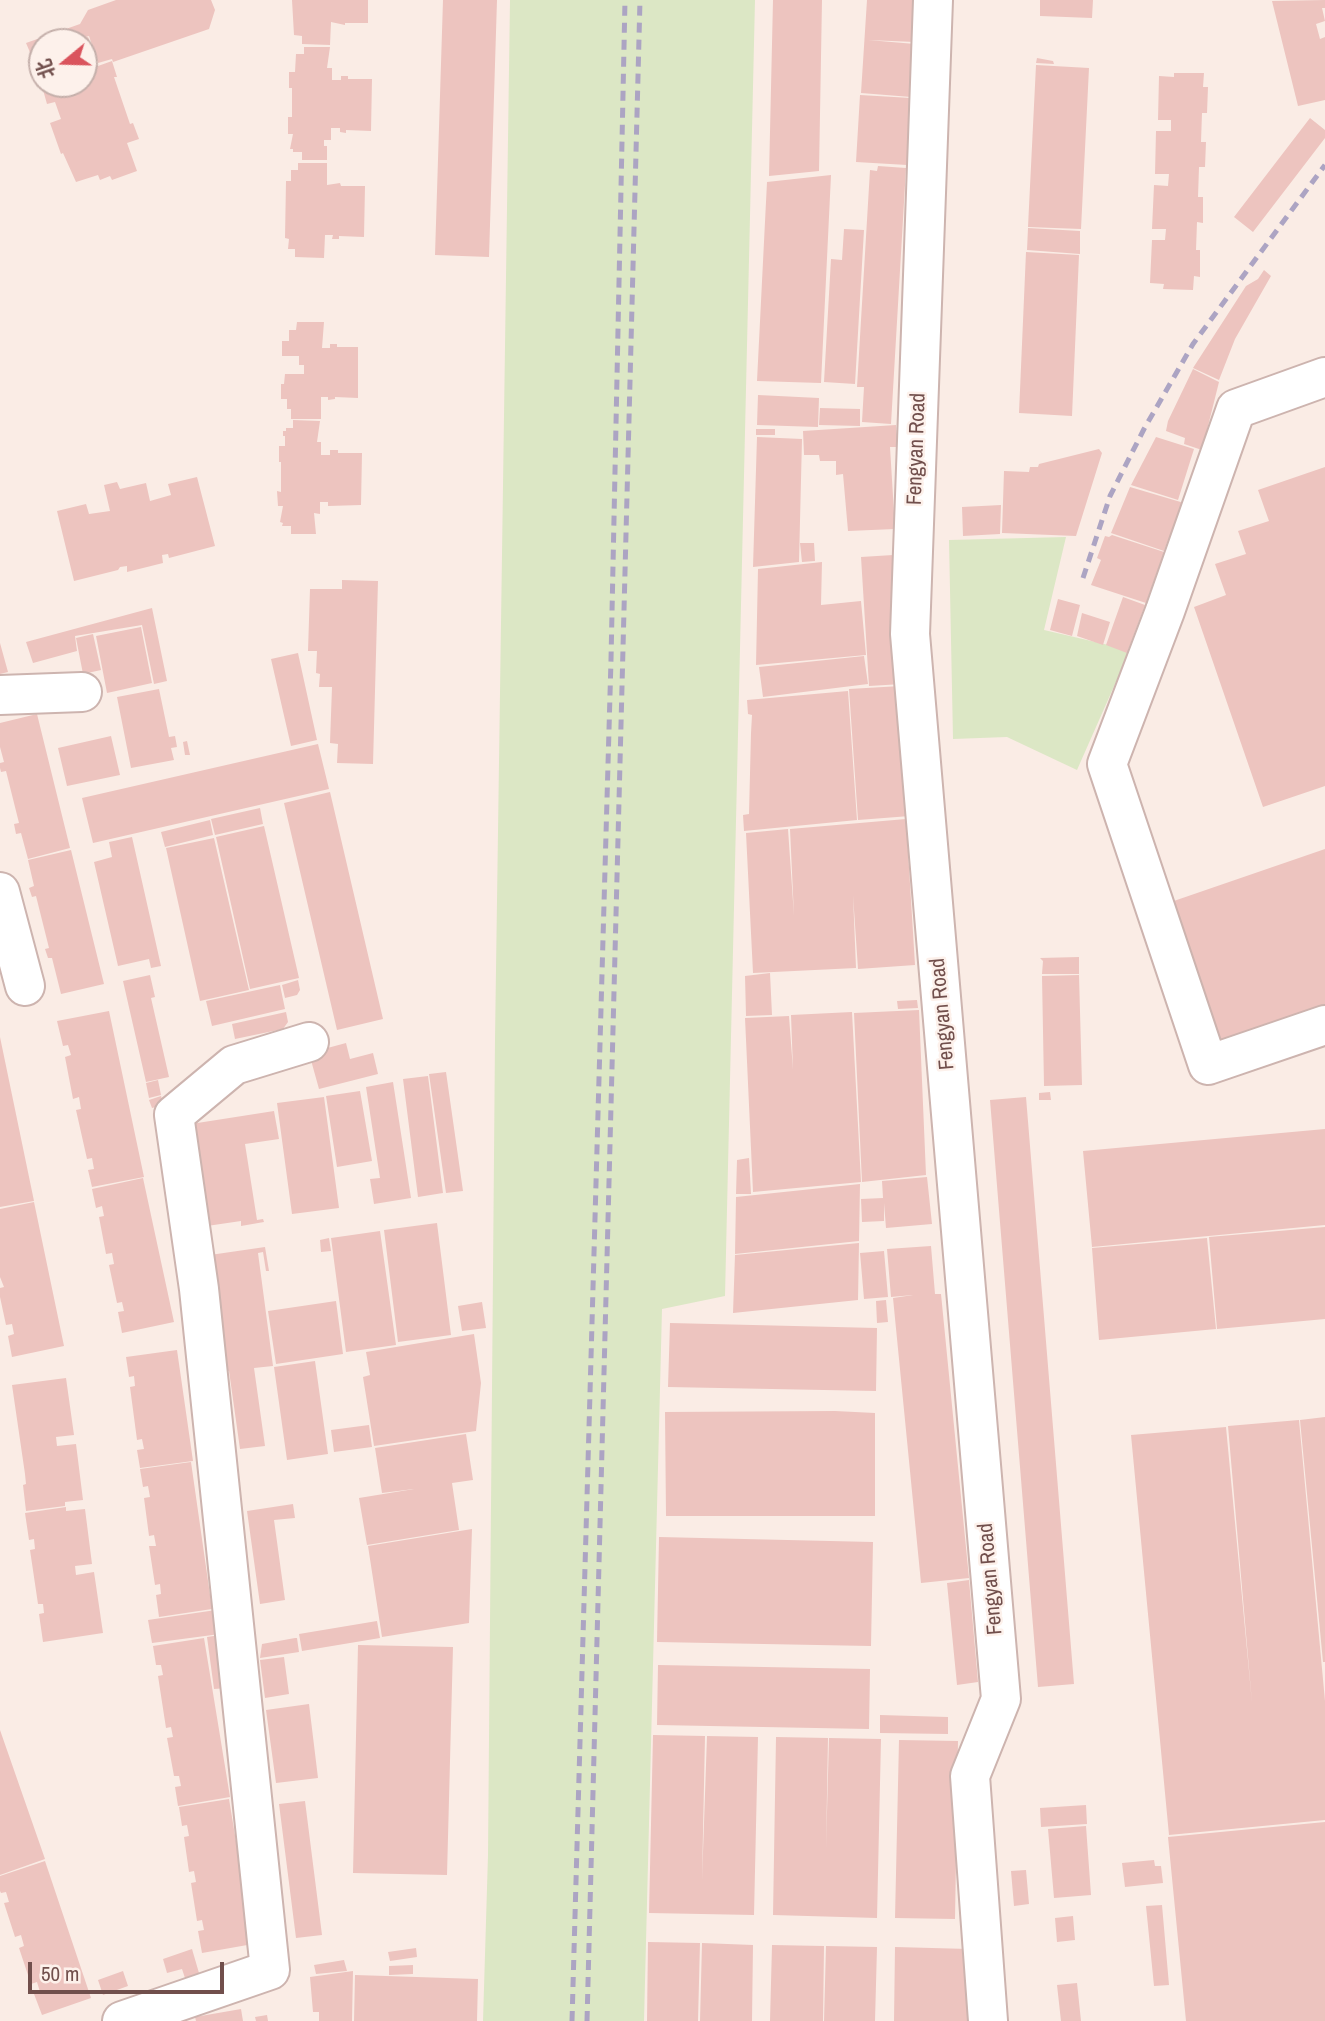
<!DOCTYPE html>
<meta charset="utf-8">
<style>
body{margin:0}
#map{position:relative;width:1325px;height:2021px;overflow:hidden;background:#faece5;font-family:"Archivo Narrow","Noto Sans SC",sans-serif}
canvas{display:block}
.north{position:absolute;left:28px;top:28px;width:70px;height:70px;box-sizing:border-box;background:#fdf1eb;border:2px solid #c5b0ab;border-radius:50%;rotate:251deg;font-size:19px;font-weight:700;line-height:28px;text-align:center;color:#714f4c}
.north::after{content:'';display:block;margin:auto;width:24px;height:32px;background:#da545d;clip-path:polygon(50% 0,100% 100%,50% 72%,0 100%)}
.scale{position:absolute;left:28px;top:1962px;width:196px;height:32px;box-sizing:border-box;border:4px solid #714f4c;border-top:0;padding-left:9px;font-size:21px;line-height:24px;white-space:nowrap;color:#714f4c;-webkit-text-stroke:5px #fdf1eb;paint-order:stroke}
</style>
<div id="map">
<canvas width="1325" height="2021"></canvas>
<div class="north">北</div>
<div class="scale">50 m</div>
</div>
<script>
const context = document.querySelector('canvas').getContext('2d');
context.lineJoin = 'round';
function fill(path, color) { context.fillStyle = color; context.fill(path, 'evenodd'); }
function strokePath(path, color, width, dash) { context.strokeStyle = color; context.lineWidth = width; context.lineCap = dash ? 'butt' : 'round'; context.setLineDash(dash || []); context.stroke(path); }
function label(font, color, halo, rows, align = 'center') {
  context.font = font + ' "Archivo Narrow",sans-serif'; context.lineWidth = 5; context.setLineDash([]); context.textBaseline = 'middle'; context.strokeStyle = halo; context.fillStyle = color; for (const [text, x, y, turn = 0] of rows) {
    context.save(); context.translate(x, y); context.rotate((+turn || 0) * Math.PI / 180); context.textAlign = isNaN(turn) ? turn : align; if (halo) context.strokeText(text, 0, 0); context.fillText(text, 0, 0); context.restore();
  }
}
const green = new Path2D(`
 M510,0H755L725,1296L662,1309L644,2021H483L488,1855L495,1039Z
 M1066,537L1044,630L1130,650L1077,770L1007,737L953,739L949,540Z`);
const building = new Path2D(`
 M116,0H211L215,10L209,29L113,62L112,59L98,63L89,36L70,42H42V62L35,64L26,43L80,24L88,10Z
 M292,0H368V23H345V25L331,22L330,45L302,44V36L294,35Z
 M443,0H497L489,257L435,255Z
 M773,0H822L819,171L769,176Z
 M867,0H918L915,42L868,40L915,44L911,97L861,93Z
 M1040,0H1093L1092,18L1040,16Z
 M1325,0V8H1322L1325,21L1316,24L1320,39L1325,37V100L1298,106L1272,1Z
 M88,37L98,66L112,61L117,77H114L130,124L133,123L139,139L127,143L137,171L112,180L110,176L100,180L98,175L76,182L63,153L61,154L50,123L61,119L55,102L47,104L36,65L42,63V84H84V42H76Z
 M304,47H330L327,68H332V80H341V76H348V79H372L371,131L346,130V133L340,132V128H331V140H324V146H327V160H302V152H293V149H290L293,134H288V117H292V88H289V72H295L296,54H304Z
 M1037,58L1053,61L1054,64L1036,63Z
 M1036,65L1089,68L1081,229L1028,227Z
 M1174,73H1204L1203,87H1208L1207,113H1202L1201,142H1206L1205,167H1199L1198,197H1203V223L1197,222L1196,250H1200V277L1194,276L1193,290L1163,289L1164,284L1150,283L1152,240H1165L1166,229H1152L1154,185L1168,186L1169,174H1155L1156,131H1171V120H1158L1159,76L1174,77Z
 M860,95L911,98L907,165L856,162Z
 M1310,118L1325,130V138L1253,232L1234,217Z
 M298,163H327V185L340,183L341,186H365L364,237L339,236V239H332L333,235H325L324,258L295,257V249H288L289,239L285,238L286,181H291V170H298Z
 M878,166L906,168L891,424L862,422L864,387H857L870,170L877,171Z
 M831,175L821,383L757,381L767,182Z
 M1028,228L1080,231V254L1027,250Z
 M844,229L864,230L855,384L824,382L831,259L842,260Z
 M1026,252L1079,255L1072,416L1019,413Z
 M1264,270L1271,276L1235,339L1219,380L1193,368L1246,286L1258,279Z
 M297,322H324L322,348H330V344H337V347H358V398L335,397V399L328,400V397H321V419H291V409H287V399H281V384H284L285,374H304V365H299V356H282V341H289V330H296Z
 M1193,369L1219,382L1202,450L1184,444L1185,438L1166,431L1168,421Z
 M758,395L819,398L818,427L757,425Z
 M820,408L860,409V426L819,425Z
 M293,420L320,421L317,442H321V455H330V450H338V453H362L361,505L328,506V502H320V514L314,513L316,534H291V526H282L283,523L280,522L283,506H278L277,491L281,492V462H279V446H285V436H283V431H286V428H293Z
 M896,425L898,447H890L895,529L848,531L843,474L836,475V461H820L819,455H804L803,431Z
 M756,429H775V435H756Z
 M757,437L802,439L799,562L753,567Z
 M1156,437L1194,449L1178,500L1131,485Z
 M1099,449L1102,453L1076,536L1002,533L1004,471L1029,472L1030,467H1038L1039,464Z
 M1325,467V786L1263,807L1194,607L1226,595L1215,564L1246,554L1238,531L1269,521L1258,490Z
 M197,477L215,546L169,558L168,554L162,555L163,563L127,572V566L120,567L118,570L74,581L57,511L86,504L89,514L110,511L104,485L117,482L120,489L146,483L150,501L171,495L168,484Z
 M1130,487L1184,503L1172,540H1168L1164,551L1111,533Z
 M1001,505L1000,534L963,536L962,507Z
 M1112,535L1164,552L1146,603L1091,585L1101,560L1097,558L1105,536L1109,537Z
 M800,543H814L815,561L802,562Z
 M893,555L902,684L869,686L861,557Z
 M822,562L821,605L861,601L866,655L756,665L758,569Z
 M342,580L378,581L373,764L337,763L338,744L330,743L332,687H319L320,674L316,673L317,651H308L310,589H342Z
 M1123,597L1145,605L1127,653L1106,645Z
 M1058,599L1080,605L1072,636L1050,630Z
 M152,608L167,681L154,684L142,625L75,636L77,651L33,663L26,642Z
 M1082,613L1110,622L1103,645L1077,636Z
 M141,627L152,683L107,693L96,636Z
 M93,634L101,670L83,674L76,638Z
 M0,643L8,672L0,674Z
 M298,653L317,740L291,746L271,659Z
 M864,656L868,684L763,697L759,667Z
 M901,686L910,816L858,820L849,689Z
 M159,689L169,737L175,736L177,747L171,748L174,760L131,768L117,697Z
 M848,691L857,820L744,831L743,815L749,814L751,733L752,715L748,714L747,700Z
 M37,714L70,848L28,859L21,833L16,834L14,824L19,823L6,771L1,772L0,768V763L4,762L0,747V723Z
 M111,736L120,775L67,786L58,748Z
 M187,741L190,755H185L183,742Z
 M318,744L329,789L93,843L82,798Z
 M330,792L383,1019L337,1030L284,803Z
 M260,808L263,824L215,835L211,819Z
 M906,819L915,965L858,969L853,895L856,968L753,973L746,833L788,829L794,916L790,829Z
 M210,820L213,835L165,847L161,832Z
 M264,826L299,978L250,989L216,837Z
 M132,837L161,966L151,968L149,959L118,966L94,862L112,857L109,842Z
 M214,838L249,990L200,1001L166,848Z
 M1325,849V1005L1217,1042L1168,903Z
 M71,850L104,984L61,994L52,958H48L45,949L49,948L36,896L32,897L29,888L34,886L28,860Z
 M1079,957V974H1042L1043,961L1040,958Z
 M770,973L772,1015L746,1016L745,976Z
 M150,975L155,997L151,998L169,1077L146,1082L123,981Z
 M1079,975L1082,1085L1044,1086L1042,976Z
 M298,980L300,990L297,995L285,998L282,985Z
 M280,985L285,1009L212,1026L206,1001Z
 M917,1000L918,1008L898,1009L897,1001Z
 M919,1010L926,1175L862,1182L854,1013Z
 M109,1011L144,1177L92,1187L88,1170L94,1169L92,1158L87,1159L76,1110L81,1109L79,1097L73,1099L65,1057L71,1055L68,1045L63,1046L57,1021Z
 M286,1012L288,1022L283,1029L235,1039L232,1024Z
 M852,1012L861,1182L753,1192L745,1018L789,1016L793,1070L791,1015Z
 M0,1037L34,1201L0,1207Z
 M346,1043L350,1059L373,1053L378,1074L319,1089L309,1053Z
 M446,1072L463,1191L446,1193L429,1074Z
 M428,1076L443,1193L418,1197L403,1079Z
 M158,1080L161,1095L149,1098L146,1083Z
 M393,1082L411,1198L374,1204L370,1179L380,1178L366,1087Z
 M360,1091L372,1161L337,1167L326,1096Z
 M1050,1092L1051,1100H1039V1093Z
 M161,1096L164,1105L152,1108L149,1100Z
 M324,1097L339,1208L292,1214L277,1103Z
 M1026,1097L1074,1684L1038,1687L990,1100Z
 M274,1111L279,1139L245,1144L257,1220L263,1219L264,1222L241,1226V1221L207,1226L191,1124Z
 M1325,1129V1225L1092,1247L1083,1151Z
 M749,1158L751,1194H736L737,1160Z
 M927,1177L932,1224L886,1228L884,1203V1221L862,1222L861,1199L883,1198L882,1181Z
 M143,1178L174,1322L122,1333L118,1312L124,1311L122,1302L117,1303L109,1265L114,1264L112,1253L106,1254L99,1217L104,1216L102,1206L96,1208L92,1189Z
 M860,1184L859,1241L735,1254L736,1197Z
 M34,1202L64,1346L12,1357L8,1336L14,1334L12,1324L6,1325L0,1297V1288L4,1287L0,1277V1209Z
 M437,1223L451,1335L398,1342L384,1230Z
 M1325,1227V1319L1217,1329L1209,1237Z
 M380,1231L396,1345L346,1352L331,1238Z
 M329,1238L331,1251L321,1252L320,1240Z
 M1207,1238L1216,1329L1099,1340L1092,1248Z
 M859,1243L858,1300L733,1313L735,1255Z
 M931,1246L935,1294H941L969,1578L921,1583L893,1298L913,1295L891,1297L887,1249Z
 M265,1247L269,1271H266L263,1252L258,1253L273,1366L254,1368L265,1446L240,1449L229,1371L226,1372L210,1255Z
 M884,1251L888,1297L864,1299L860,1253Z
 M886,1300L888,1322L877,1323L876,1301Z
 M336,1301L343,1354L276,1364L268,1311Z
 M482,1302L486,1328L462,1331L458,1306Z
 M670,1323L877,1328L876,1391L668,1387Z
 M474,1334L481,1383L476,1431L374,1446L363,1377L370,1375L366,1352Z
 M177,1350L193,1461L140,1468L137,1450L144,1449L142,1439L137,1440L130,1387L135,1386L134,1376L129,1377L126,1357Z
 M315,1361L328,1454L287,1460L274,1367Z
 M66,1378L74,1435L56,1437L57,1446L76,1444L83,1500L65,1502V1506L26,1511L23,1485L26,1484L25,1474L12,1385Z
 M835,1411L875,1413V1516H666L665,1412Z
 M1325,1417V1662H1323L1300,1420Z
 M1299,1420L1325,1701V1820L1169,1835L1131,1435L1226,1427L1252,1703L1228,1426Z
 M369,1425L372,1447L334,1452L331,1430Z
 M466,1434L473,1480L452,1483L459,1530L367,1545L359,1498L414,1489L382,1493L375,1448Z
 M191,1462L212,1609L159,1617L156,1595L161,1594L160,1584L155,1585L149,1546H156L154,1535L149,1536L144,1498L150,1497L148,1486L143,1487L140,1469Z
 M293,1504L295,1518L274,1520L285,1600L260,1604L247,1511Z
 M66,1507V1511L85,1509L92,1564L75,1566L76,1575L94,1572L103,1633L43,1642L39,1614L44,1613L43,1604H38L30,1550L35,1549L34,1539L29,1540L25,1513Z
 M472,1529L469,1623L382,1637L368,1546Z
 M659,1537L873,1542L871,1646L657,1642Z
 M969,1580L978,1682L957,1685L947,1583Z
 M216,1610L220,1634L152,1643L148,1620Z
 M377,1621L380,1638L302,1651L299,1634Z
 M220,1635L228,1688L214,1689L207,1637Z
 M204,1638L230,1797L178,1806L175,1787L181,1786L179,1776H174L167,1738L173,1737L171,1727L166,1728L158,1676L163,1675L161,1665H156L153,1646Z
 M295,1638H297L299,1652L260,1658L262,1644Z
 M358,1645L453,1647L447,1875L353,1873Z
 M284,1657L289,1694L265,1698L260,1660Z
 M658,1665L870,1669L869,1729L657,1725Z
 M309,1704L318,1778L276,1783L266,1710Z
 M880,1715L948,1717V1734L880,1733Z
 M0,1730L45,1859L0,1875Z
 M653,1735L705,1736L702,1881L707,1736L758,1737L754,1915L649,1913Z
 M776,1737L828,1738L826,1849L829,1738L881,1739L877,1918L773,1915Z
 M899,1740L958,1741L955,1919L895,1918Z
 M229,1799L253,1944L202,1953L198,1931L204,1930L202,1920L197,1921L191,1883L196,1882L194,1871L189,1872L184,1837L189,1836L187,1825L182,1826L179,1807Z
 M305,1801L322,1935L296,1938L279,1804Z
 M1086,1805L1087,1824L1041,1827L1040,1808Z
 M1325,1822V2021H1186L1168,1837Z
 M1086,1826L1091,1895L1054,1898L1048,1829Z
 M1154,1860L1155,1866H1161L1163,1883L1125,1887L1122,1863Z
 M45,1861L91,1998L42,2015L34,1994L40,1992L37,1982L31,1984L19,1948L24,1946L21,1935L15,1937L4,1903L9,1902L6,1892L1,1893L0,1891V1876Z
 M1026,1870L1029,1904L1014,1906L1011,1871Z
 M1162,1905L1169,1985L1154,1986L1146,1906Z
 M1073,1916L1075,1940L1057,1942L1055,1918Z
 M648,1942L700,1943L698,2021H647Z
 M702,1943L753,1945L752,2021H700Z
 M772,1945L824,1946L823,2021H770Z
 M826,1946L877,1947L875,2021H824Z
 M895,1947L969,1949L968,2021H894Z
 M416,1948L417,1957L390,1961L388,1952Z
 M192,1949L199,1973L185,1978L182,1969L167,1973L163,1959Z
 M344,1960L347,1971L316,1974L314,1965Z
 M413,1965V1974L389,1975V1966Z
 M123,1971L128,1986L103,1995L98,1980Z
 M353,1971L352,2021H319V2012H313L310,1977Z
 M355,1975L478,1979L477,2021H354Z
 M1077,1983L1081,2021H1061L1057,1985Z
 M241,2009L243,2021H196L195,2017Z
 M267,2015L268,2021H256L255,2017Z`);
const minor = new Path2D(`
 M933,0L910,634L1001,1699L970,1776L988,2021
 M1325,377L1236,409L1165,611L1107,764L1208,1065L1325,1025
 M0,695L82,692
 M0,892L25,986
 M122,2021L270,1970L199,1289L174,1115L234,1065L309,1042`);
const rail = new Path2D(`
 M1083,578L1110,496L1144,429L1193,344L1325,165
 M572,2021L611,660L625,0
 M587,2021L640,0`);
const streetNames = [
 ["Fengyan Road",917,449,-88],
 ["Fengyan Road",943,1014,-95],
 ["Fengyan Road",991,1579,-95]
];
fill(green, '#dce7c5');
fill(building, '#edc4bf');
strokePath(minor, '#cdb4af', 42);
strokePath(minor, '#fff', 38);
strokePath(rail, '#aca4c3', 5, [10, 7]);
label('21px', '#714f4c', '#fdf1eb', streetNames);
</script>
